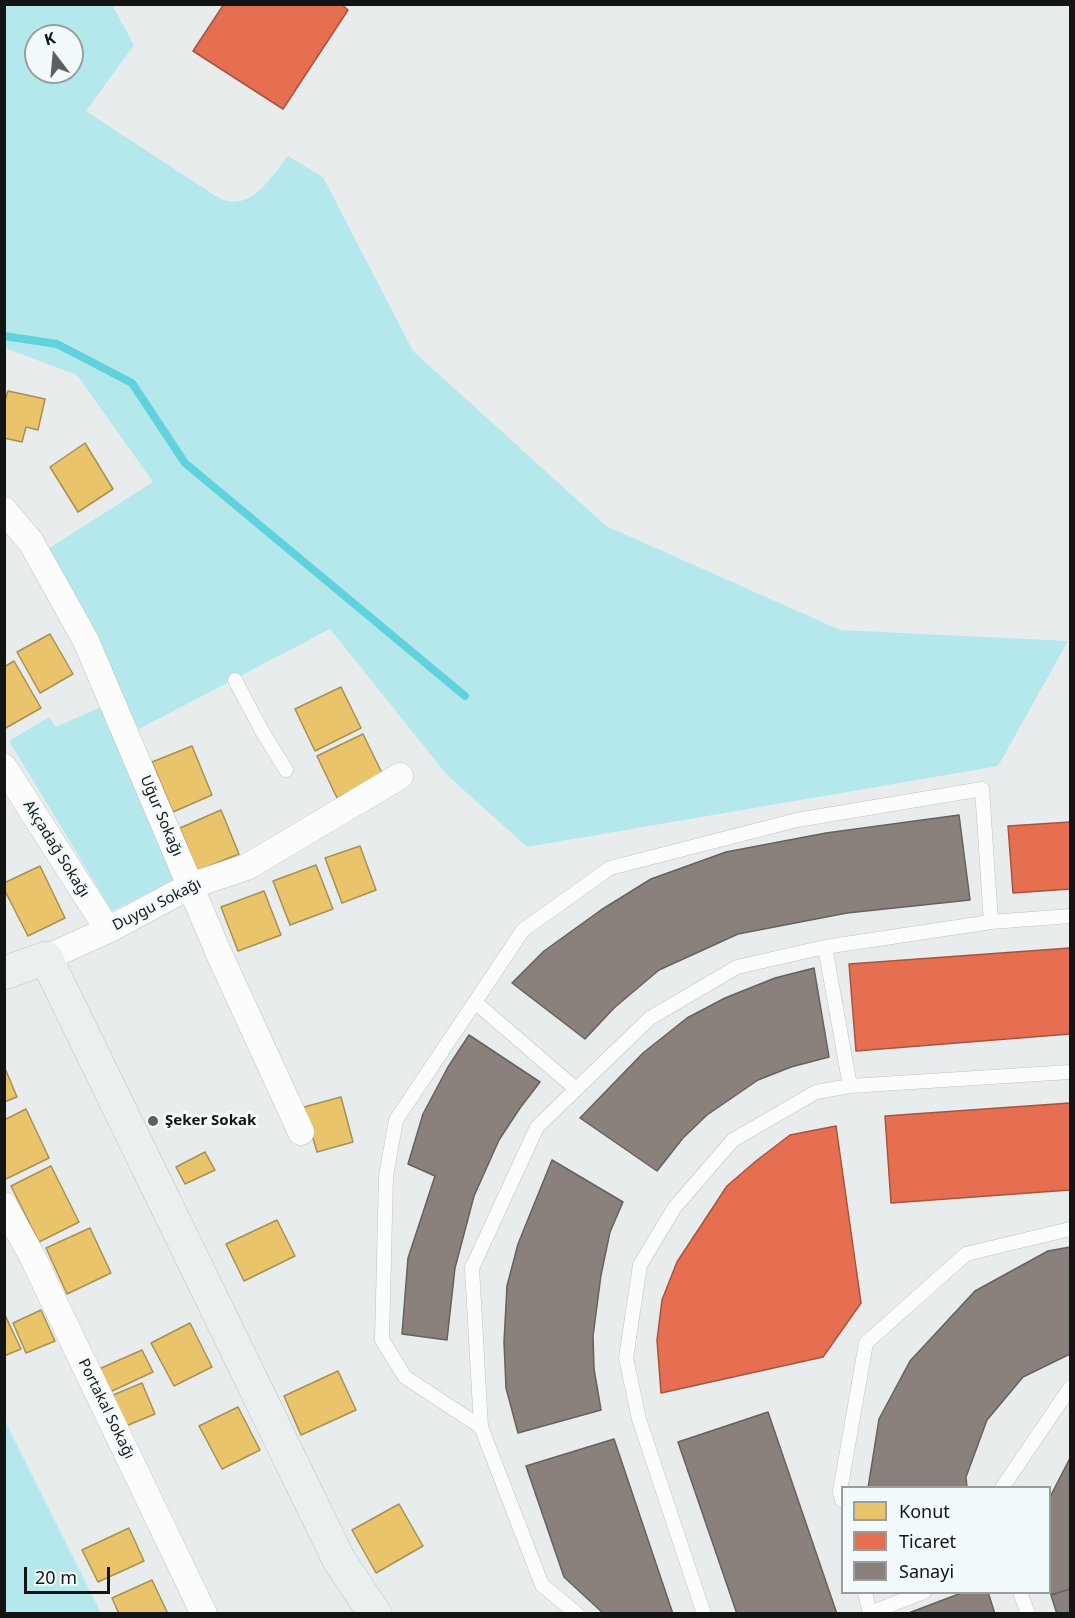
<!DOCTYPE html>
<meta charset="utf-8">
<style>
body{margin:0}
#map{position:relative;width:1075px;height:1618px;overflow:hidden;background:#e8ecec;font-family:"Noto Sans",sans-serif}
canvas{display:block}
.frame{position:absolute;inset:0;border:6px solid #131515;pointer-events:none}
.legend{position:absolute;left:841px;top:1486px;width:210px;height:108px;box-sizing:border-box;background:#f3fafb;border:2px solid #999e9f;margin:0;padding:8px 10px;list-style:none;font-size:18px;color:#131515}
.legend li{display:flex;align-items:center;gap:12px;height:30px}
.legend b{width:30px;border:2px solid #999e9f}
.north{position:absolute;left:24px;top:24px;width:60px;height:60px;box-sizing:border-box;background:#f3fafb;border:2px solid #999e9f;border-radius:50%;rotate:344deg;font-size:16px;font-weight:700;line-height:24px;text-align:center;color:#131515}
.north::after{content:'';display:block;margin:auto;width:21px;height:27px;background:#5e6060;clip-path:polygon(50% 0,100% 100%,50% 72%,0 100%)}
.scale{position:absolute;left:24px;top:1567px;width:86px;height:27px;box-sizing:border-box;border:3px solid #131515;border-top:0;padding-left:8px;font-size:18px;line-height:21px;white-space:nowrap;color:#131515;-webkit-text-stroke:4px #f3fafb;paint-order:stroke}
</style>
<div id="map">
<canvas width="1075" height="1618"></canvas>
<div class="frame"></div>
<ul class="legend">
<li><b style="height:16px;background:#e9c46a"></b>Konut</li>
<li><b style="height:16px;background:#e76f51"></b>Ticaret</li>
<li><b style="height:16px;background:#8a817c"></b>Sanayi</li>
</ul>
<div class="north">K</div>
<div class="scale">20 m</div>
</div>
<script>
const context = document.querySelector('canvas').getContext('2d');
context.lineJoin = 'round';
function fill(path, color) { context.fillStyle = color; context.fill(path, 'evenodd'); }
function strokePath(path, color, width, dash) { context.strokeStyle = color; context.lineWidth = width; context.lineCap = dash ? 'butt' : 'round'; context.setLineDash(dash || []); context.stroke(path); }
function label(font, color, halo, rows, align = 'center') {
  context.font = font + ' "Noto Sans",sans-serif'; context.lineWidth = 6; context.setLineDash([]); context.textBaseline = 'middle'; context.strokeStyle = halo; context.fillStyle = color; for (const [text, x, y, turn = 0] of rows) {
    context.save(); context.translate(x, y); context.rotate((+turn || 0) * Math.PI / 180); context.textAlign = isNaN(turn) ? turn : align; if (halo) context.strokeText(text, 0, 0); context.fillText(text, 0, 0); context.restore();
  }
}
const green = new Path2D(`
 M4,5H112L134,45L86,111L214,195C218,197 223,200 227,201C255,207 274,173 288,156L323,177L413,351L606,526L840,630L1068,641L998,766L527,847L447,775L330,629L139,729L96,651L37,556L153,482L77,375L5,348ZM36,36H72V72H36Z
 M103,706L176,879L112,911L9,741L49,717L56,727Z
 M5,1421L101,1613H5Z`);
const homes = new Path2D(`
 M8,391L45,399L38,430L26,427L22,442L4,438V404Z
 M85,443L113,489L78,512L50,467Z
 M50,634L73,674L40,693L17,652Z
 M14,661L41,708L4,729V667Z
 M341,687L361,728L315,751L295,709Z
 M363,734L383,775L337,798L317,756Z
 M192,746L212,795L173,812L152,762Z
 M221,810L239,854L197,871L180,828Z
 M360,846L376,890L342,903L325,858Z
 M316,865L333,909L290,925L273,881Z
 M40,866L65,918L28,936L4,889V883Z
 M264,891L281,935L238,951L221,907Z
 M4,1066L17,1097L4,1102Z
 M341,1097L353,1142L317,1152L304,1107Z
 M26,1109L49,1158L4,1180V1120Z
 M205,1152L215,1170L185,1184L176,1167Z
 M51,1166L79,1222L39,1242L11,1186Z
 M277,1220L295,1256L244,1281L226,1244Z
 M90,1228L111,1273L67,1294L46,1248Z
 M41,1310L55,1341L26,1353L13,1323Z
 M4,1313L21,1349L4,1356Z
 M190,1323L212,1367L174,1386L151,1343Z
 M142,1350L153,1372L110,1392L99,1369Z
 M338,1371L356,1410L301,1435L284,1396Z
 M142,1383L155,1414L126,1426L113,1395Z
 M238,1407L260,1450L222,1469L199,1426Z
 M399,1504L423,1546L376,1573L352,1530Z
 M129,1528L144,1561L98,1582L82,1550Z
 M152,1580L168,1614H119L112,1598Z`);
const shops = new Path2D(`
 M224,4H341L348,10L283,109L193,51Z
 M1070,822V889L1013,893L1008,826Z
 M1070,948V1034L856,1051L849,964Z
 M1070,1103V1190L891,1203L885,1116Z
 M836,1126L861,1303L823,1357L661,1393L657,1340L662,1300L677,1262L727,1186L756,1161L790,1135Z`);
const industry = new Path2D(`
 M959,815L970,900L847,913L738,934L659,970L614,1008L585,1039L512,983L544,951L601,910L651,879L726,852L826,833Z
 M814,968L829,1057L791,1067L758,1080L707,1115L683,1138L657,1171L580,1118L643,1053L687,1018L725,998L775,978Z
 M469,1035L540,1082L520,1108L499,1140L474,1196L455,1268L447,1340L402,1334L408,1258L435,1176L408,1164L423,1114L448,1067Z
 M552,1160L623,1202L610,1232L601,1275L593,1336L594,1369L601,1410L518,1433L506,1388L504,1342L507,1286L518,1244Z
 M1070,1247V1354L1023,1377L987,1420L966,1477L967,1488H868L879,1419L910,1361L975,1291L1048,1251Z
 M768,1412L837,1614H737L678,1442Z
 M614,1439L673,1614H604L564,1577L526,1466Z
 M1070,1458V1589L1051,1595L1050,1591V1497Z
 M1070,1589V1614H1057L1051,1595Z
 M964,1592H988L995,1614H906Z`);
const stream = new Path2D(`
 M4,336L57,344L132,383L185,463L465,696`);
const lane = new Path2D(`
 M235,680L262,731L286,770
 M825,947L850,1086
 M475,1002L576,1089
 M481,1427L405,1377L382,1340L386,1176L396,1120L523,930L610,868L797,820L982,789L991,922
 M1002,1488L1070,1388
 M842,1500L840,1491L866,1343L966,1254L1070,1229
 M865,1592L870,1614
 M1020,1592L1028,1614
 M870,1613L924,1592
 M577,1614L542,1585L481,1427L472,1268L537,1127L650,1018L737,967L825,947L991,922L1070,916
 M704,1614L639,1419L626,1358L640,1265L675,1207L733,1140L816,1092L850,1086L1070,1072`);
const street = new Path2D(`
 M4,510L31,542L86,641L220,956L301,1132
 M4,767L108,930
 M46,958L108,930L190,886L247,867L400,776
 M4,1205L33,1258L204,1614`);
const secondary = new Path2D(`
 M4,973L46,958L339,1560L375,1614`);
const markers = [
 [153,1121,6,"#5e6060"]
];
const streetNames = [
 ["Uğur Sokağı",161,816,67],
 ["Akçadağ Sokağı",56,849,58],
 ["Duygu Sokağı",157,905,-27],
 ["Portakal Sokağı",106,1409,64]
];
const poiNames = [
 ["Şeker Sokak",165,1121]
];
fill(green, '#b5e8ed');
fill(homes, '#e9c46a');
strokePath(homes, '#a99050', 1.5);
fill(shops, '#e76f51');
strokePath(shops, '#a7543f', 1.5);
fill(industry, '#8a817c');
strokePath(industry, '#66615d', 1.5);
strokePath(stream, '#60d2dd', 8);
strokePath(lane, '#bfc2c2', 15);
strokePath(street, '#bfc2c2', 27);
strokePath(secondary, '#bfc2c2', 34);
strokePath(lane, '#fcfcfc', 14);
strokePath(street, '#fcfcfc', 26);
strokePath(secondary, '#eaefef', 33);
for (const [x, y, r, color] of markers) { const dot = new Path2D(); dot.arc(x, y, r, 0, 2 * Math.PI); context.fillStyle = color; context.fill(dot); strokePath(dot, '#f3fafb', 2); }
label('15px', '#131515', '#f3fafb', streetNames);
label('bold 15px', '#131515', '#f3fafb', poiNames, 'left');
</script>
